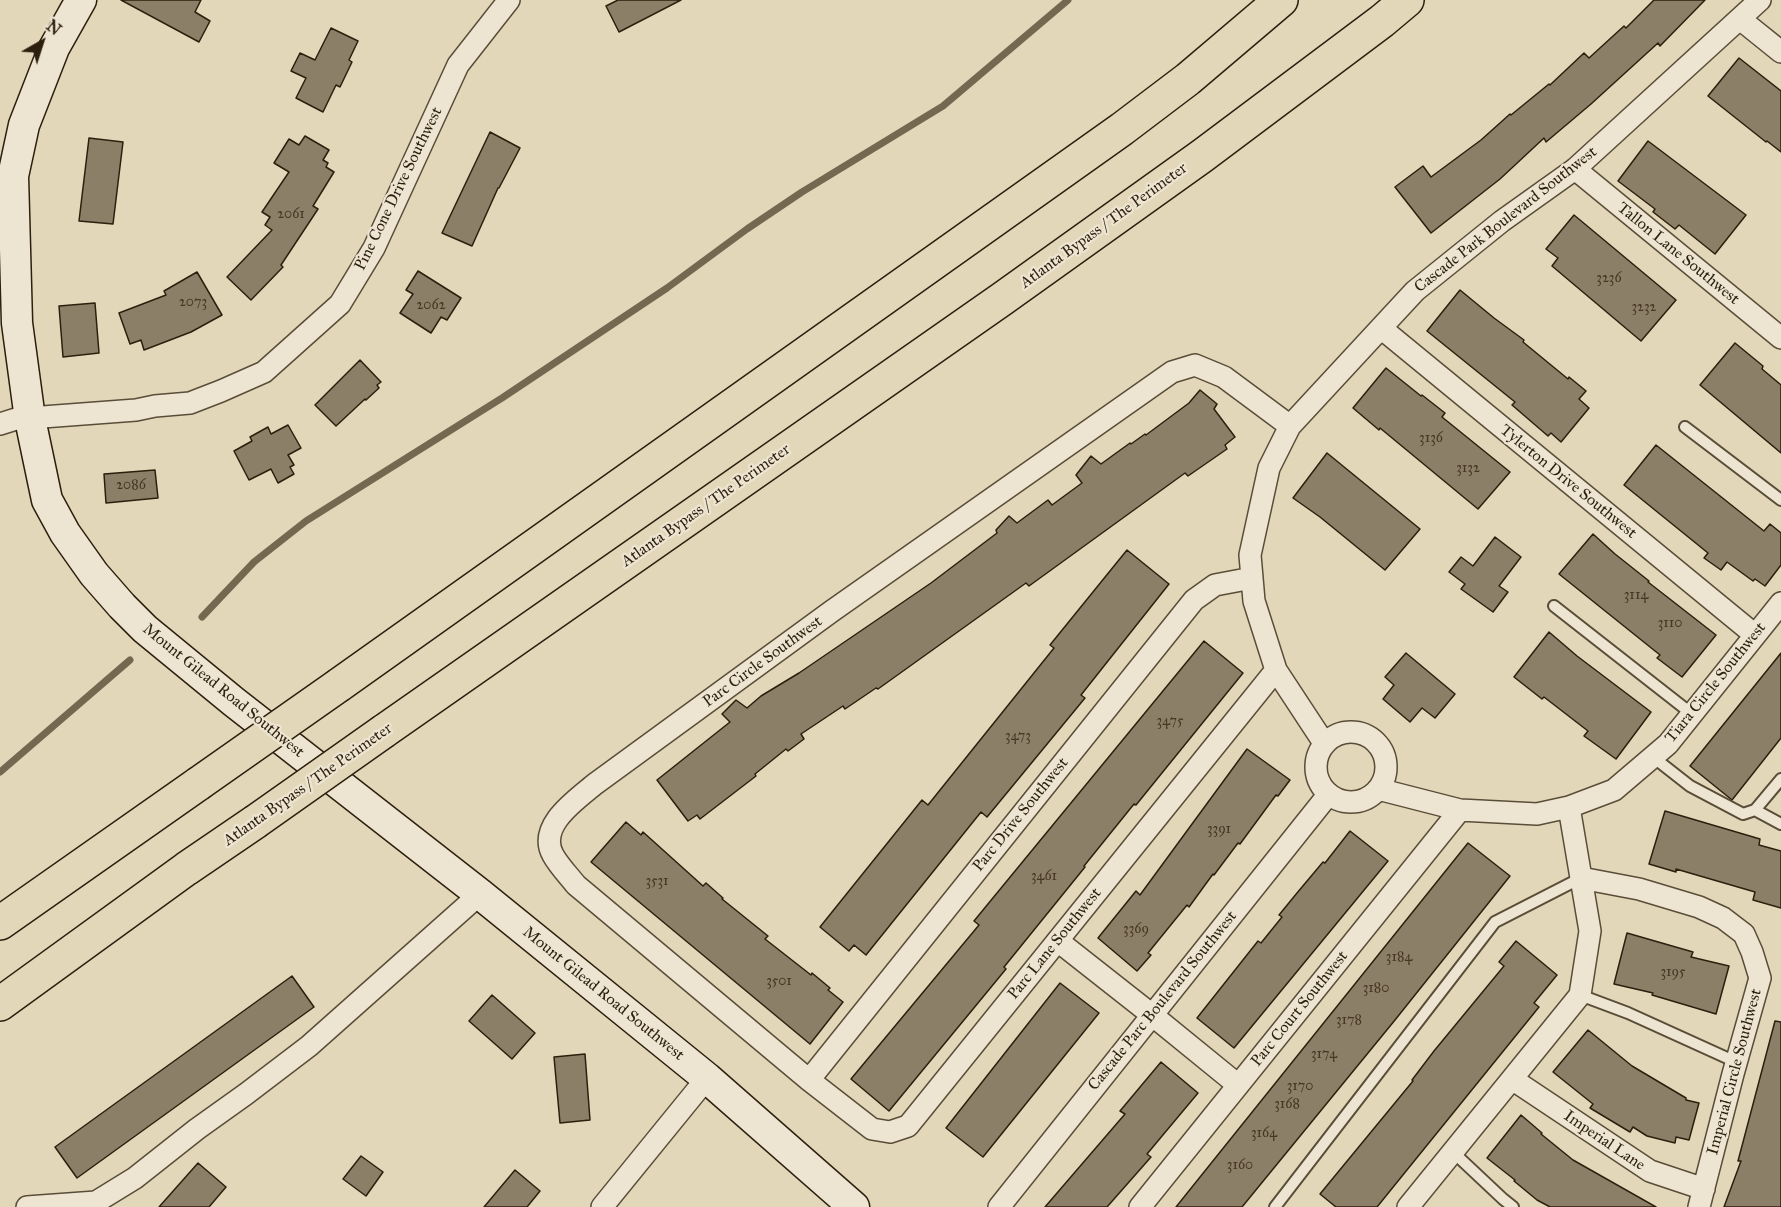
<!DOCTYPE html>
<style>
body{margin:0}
#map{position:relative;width:1781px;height:1207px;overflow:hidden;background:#e3d7ba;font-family:"IM FELL Great Primer",serif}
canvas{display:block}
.north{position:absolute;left:12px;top:12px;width:60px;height:60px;-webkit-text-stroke:4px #ede5d2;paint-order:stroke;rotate:39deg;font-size:16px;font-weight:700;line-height:24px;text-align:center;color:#2d1f0d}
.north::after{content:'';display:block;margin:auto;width:21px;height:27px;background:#2d1f0d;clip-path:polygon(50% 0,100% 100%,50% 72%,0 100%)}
</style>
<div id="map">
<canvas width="1781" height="1207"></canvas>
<div class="north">N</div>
</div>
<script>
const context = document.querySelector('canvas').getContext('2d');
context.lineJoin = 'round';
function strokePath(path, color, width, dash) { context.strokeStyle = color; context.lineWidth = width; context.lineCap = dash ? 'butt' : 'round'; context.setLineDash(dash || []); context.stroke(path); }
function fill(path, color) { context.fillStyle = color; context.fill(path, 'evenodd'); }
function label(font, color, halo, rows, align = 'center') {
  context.font = font + ' "IM FELL Great Primer",serif'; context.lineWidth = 4.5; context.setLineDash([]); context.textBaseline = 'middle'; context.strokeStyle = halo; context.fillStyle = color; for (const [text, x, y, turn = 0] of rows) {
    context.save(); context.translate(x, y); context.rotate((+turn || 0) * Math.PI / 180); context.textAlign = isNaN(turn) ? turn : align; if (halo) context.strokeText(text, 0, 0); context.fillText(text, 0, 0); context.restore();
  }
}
const stream = new Path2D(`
 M202,617L254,562L306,521L502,398L667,288L747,229L802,192L943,106L1068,0
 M0,772L130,660`);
const building = new Path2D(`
 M121,0H201L195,12L210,21L199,42Z
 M618,0H681L619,32L606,6Z
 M1654,0H1705L1660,46L1658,43L1591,104L1546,142L1544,138L1500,179L1431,233L1395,187L1423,166L1431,177L1481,140L1510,114L1511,115L1549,84L1550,85L1584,53L1589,58L1624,26L1626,28Z
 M331,28L358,41L349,60L352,62L340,87L336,85L323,112L296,98L306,78L291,71L300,53L315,60Z
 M1739,58L1781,91V152L1767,141L1766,142L1708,96Z
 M490,132L520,148L499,188H498L472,246L442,233Z
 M305,136L329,150L323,160L328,163L326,167L334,172L313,206L318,209L281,265L283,267L251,300L227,277L272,230L265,225L270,217L262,212L289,172L274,163L289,139L299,145Z
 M89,138L123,142L113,224L79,221Z
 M1648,141L1746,215L1715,254L1679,225L1675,229L1653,212L1655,209L1618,181Z
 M1574,215L1676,300L1641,341L1552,266L1558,258L1546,249Z
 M418,271L461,298L447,320L441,317L431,333L400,313L413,294L406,290Z
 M197,272L222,315L191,332L144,350L141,340L130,344L119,313L166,295L164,291Z
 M1460,290L1494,318L1524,340L1523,342L1568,379L1569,377L1586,391L1579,399L1589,408L1561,442L1551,433L1548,436L1512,405L1515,402L1427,331Z
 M95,303L99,353L63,357L59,306Z
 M1735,343L1763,366L1762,369L1781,385V453L1700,385Z
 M360,360L381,382L377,385L379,388L366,400L365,399L336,426L315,405Z
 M1386,368L1421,396L1422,395L1445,413L1442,417L1510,472L1478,509L1380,428L1379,430L1353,408Z
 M1200,390L1217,404L1214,409L1235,437L1225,445L1227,449L1188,476L1185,473L1029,586L1026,583L878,689L876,688L845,709L843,706L801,734L804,739L788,751L786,749L755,774L756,776L700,819L697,815L688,821L657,780L730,722L722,714L736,700L747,708L761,696L799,673L931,583L997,533L996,530L1009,516L1017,523L1048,500L1052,505L1082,483L1076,475L1091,456L1101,464L1130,443L1131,444L1145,434L1146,435L1189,403Z
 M288,425L301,448L288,455L294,465L290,467L294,474L278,483L271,469L249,480L234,451L252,441L250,437L268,427L271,434Z
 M1656,445L1764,531L1770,524L1781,533V565L1765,586L1755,579L1753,581L1727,562L1721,570L1704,558L1708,553L1624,485Z
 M1327,453L1420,529L1385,570L1320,517L1293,498Z
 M155,470L158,498L106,503L104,474Z
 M1593,534L1615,554L1649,581L1648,582L1716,635L1682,677L1657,658L1660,655L1559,574Z
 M1495,537L1521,557L1499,586L1508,592L1493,612L1461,589L1465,584L1449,572L1461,557L1473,566Z
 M1127,550L1169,584L1081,695L1085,698L987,817L981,812L866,955L854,945L849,951L820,927L922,800L928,805L1054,648L1050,645Z
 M1549,632L1577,656L1651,712L1616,759L1584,736L1588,731L1544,697L1542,699L1514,677Z
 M1204,641L1243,673L1136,805L1134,804L1084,866L1085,867L1004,967L1006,969L889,1111L851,1079L979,925L974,921Z
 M1406,653L1455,694L1435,718L1422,708L1410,722L1383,699L1394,685L1385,677Z
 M1781,653V738L1732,800L1690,766Z
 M1247,749L1290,780L1278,796L1276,795L1240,844L1238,843L1214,875L1213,874L1189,907L1187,905L1148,953L1151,955L1137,971L1098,938L1136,891L1140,895Z
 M1665,811L1760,839L1759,845L1781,851V908L1753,900L1755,892L1676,869V872L1649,864Z
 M626,822L641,835L643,832L703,886L706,883L723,898L722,899L768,936L765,939L811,975L812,973L830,988L828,990L843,1002L810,1044L591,862Z
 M1350,831L1388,861L1234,1048L1197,1018L1258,941L1261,943L1282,917L1279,915L1297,893L1323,862L1325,863Z
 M1468,843L1510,876L1395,1020L1242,1207H1176Z
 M1627,933L1693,952L1691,957L1729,966L1716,1014L1652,995L1653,993L1614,984Z
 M1516,941L1557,975L1534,1003L1539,1007L1377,1207H1336L1320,1194L1413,1081L1412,1080L1434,1051L1504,966L1499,962Z
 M292,976L314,1007L77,1178L55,1147Z
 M1060,983L1099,1013L983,1157L946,1128Z
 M492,995L535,1033L512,1059L469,1021Z
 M1775,1021L1781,1022V1207H1724L1741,1161H1738Z
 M1588,1030L1632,1066L1686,1098V1100L1699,1103L1689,1140L1676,1137L1675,1143L1647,1136L1633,1127L1630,1132L1590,1108L1593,1104L1553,1072Z
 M585,1054L590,1120L560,1123L554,1057Z
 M1161,1062L1198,1093L1147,1154L1151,1157L1107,1207H1045L1125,1114L1120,1111Z
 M1521,1115L1542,1133L1541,1134L1573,1160L1656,1207H1550L1537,1200L1514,1181L1515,1180L1487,1158Z
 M361,1156L383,1172L366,1196L343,1179Z
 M198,1163L226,1187L209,1207H159Z
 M515,1170L540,1191L527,1207H484Z`);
const lane = new Path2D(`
 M1685,427L1781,500
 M1554,606L1692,714
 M1653,757L1690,786L1743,814L1755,810L1781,779
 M1755,810L1781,824
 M1580,995L1628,1013L1736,1062
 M1453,1152L1503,1199L1513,1207
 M1275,1207L1495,922L1581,878`);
const street = new Path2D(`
 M1740,19L1781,52
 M1575,169L1781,338
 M1381,328L1755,635
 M0,424L16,419L136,410L155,406L190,403L221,391L264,372L340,304L374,248L458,65L509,0
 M1276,670L908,1126L890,1132L872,1129L809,1080L576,885C569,876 559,866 553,855C537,826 576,800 595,784L832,611L1172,372L1195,365L1224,377L1290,426
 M1316 767a35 35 0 1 1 70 0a35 35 0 1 1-70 0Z
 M1324,743L1276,670L1254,601L1250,555L1269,468L1290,426L1415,291L1502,221L1575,169L1760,0
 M1378,789L1460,810L1537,814L1569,807L1614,790L1668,744L1781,603
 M1581,878L1639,889L1699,907L1723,918L1744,934L1752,952L1760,978L1733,1074L1699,1207
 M1058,941L1152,1015L1238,1085
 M1512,1079L1650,1171L1704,1189
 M809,1080L1194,600L1215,585L1252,578
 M27,1207L96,1202L135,1178L197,1129L246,1094L309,1046L480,894
 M602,1207L707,1078
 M999,1207L1328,795
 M1140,1207L1460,810
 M1408,1207L1580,995L1590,931L1569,807`);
const secondary = new Path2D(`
 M81,0L54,48L24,125L13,176L17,323L30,419L47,500L65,533L94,574L122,606L145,629L234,702L480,894L707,1078L854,1207`);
const highway = new Path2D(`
 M339,685L1122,129L1188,79L1281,0
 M384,731L1002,299L1202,156L1382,21L1407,0
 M0,923L198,784
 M0,1004L186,869L255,822`);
const highwayBridge = new Path2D(`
 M198,784L339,685
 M255,822L384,731`);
const numberNames = [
 ["2061",291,215],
 ["3236",1609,279],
 ["2073",193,303],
 ["2062",431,306],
 ["3232",1644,308],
 ["3136",1431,439],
 ["3132",1468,469],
 ["2086",131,486],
 ["3114",1636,596],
 ["3110",1670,624],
 ["3475",1170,722],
 ["3473",1018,737],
 ["3391",1219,830],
 ["3461",1044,877],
 ["3531",657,882],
 ["3369",1136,930],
 ["3184",1399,958],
 ["3195",1673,973],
 ["3501",779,982],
 ["3180",1376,989],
 ["3178",1349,1021],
 ["3174",1324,1055],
 ["3170",1300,1087],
 ["3168",1287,1105],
 ["3164",1264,1134],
 ["3160",1240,1166]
];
const streetNames = [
 ["Pine Cone Drive Southwest",399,189,-64],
 ["Cascade Park Boulevard Southwest",1506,220,-38],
 ["Atlanta Bypass / The Perimeter",1104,226,-36],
 ["Tallon Lane Southwest",1678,254,39],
 ["Tylerton Drive Southwest",1568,482,39],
 ["Atlanta Bypass / The Perimeter",706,506,-35],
 ["Parc Circle Southwest",763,662,-36],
 ["Tiara Circle Southwest",1716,683,-51],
 ["Mount Gilead Road Southwest",223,691,39],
 ["Atlanta Bypass / The Perimeter",308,785,-35],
 ["Parc Drive Southwest",1021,815,-51],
 ["Parc Lane Southwest",1055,944,-51],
 ["Mount Gilead Road Southwest",603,994,39],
 ["Cascade Parc Boulevard Southwest",1163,1001,-51],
 ["Parc Court Southwest",1300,1009,-51],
 ["Imperial Circle Southwest",1735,1072,-75],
 ["Imperial Lane",1604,1141,34]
];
strokePath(stream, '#756851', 7);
fill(building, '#8c7f67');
strokePath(building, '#2d1f0d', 1.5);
strokePath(lane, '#5a4d38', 14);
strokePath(street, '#5a4d38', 24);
strokePath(secondary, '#2d1f0d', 33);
strokePath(highway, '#2d1f0d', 36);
strokePath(lane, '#ede5d2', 10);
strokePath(street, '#ede5d2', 21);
strokePath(secondary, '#ede5d2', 30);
strokePath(highway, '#e3d7ba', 33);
strokePath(highwayBridge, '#2d1f0d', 36, []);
strokePath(highwayBridge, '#e3d7ba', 33);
label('14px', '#453724', null, numberNames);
label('16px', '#2d1f0d', '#ede5d2', streetNames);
</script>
